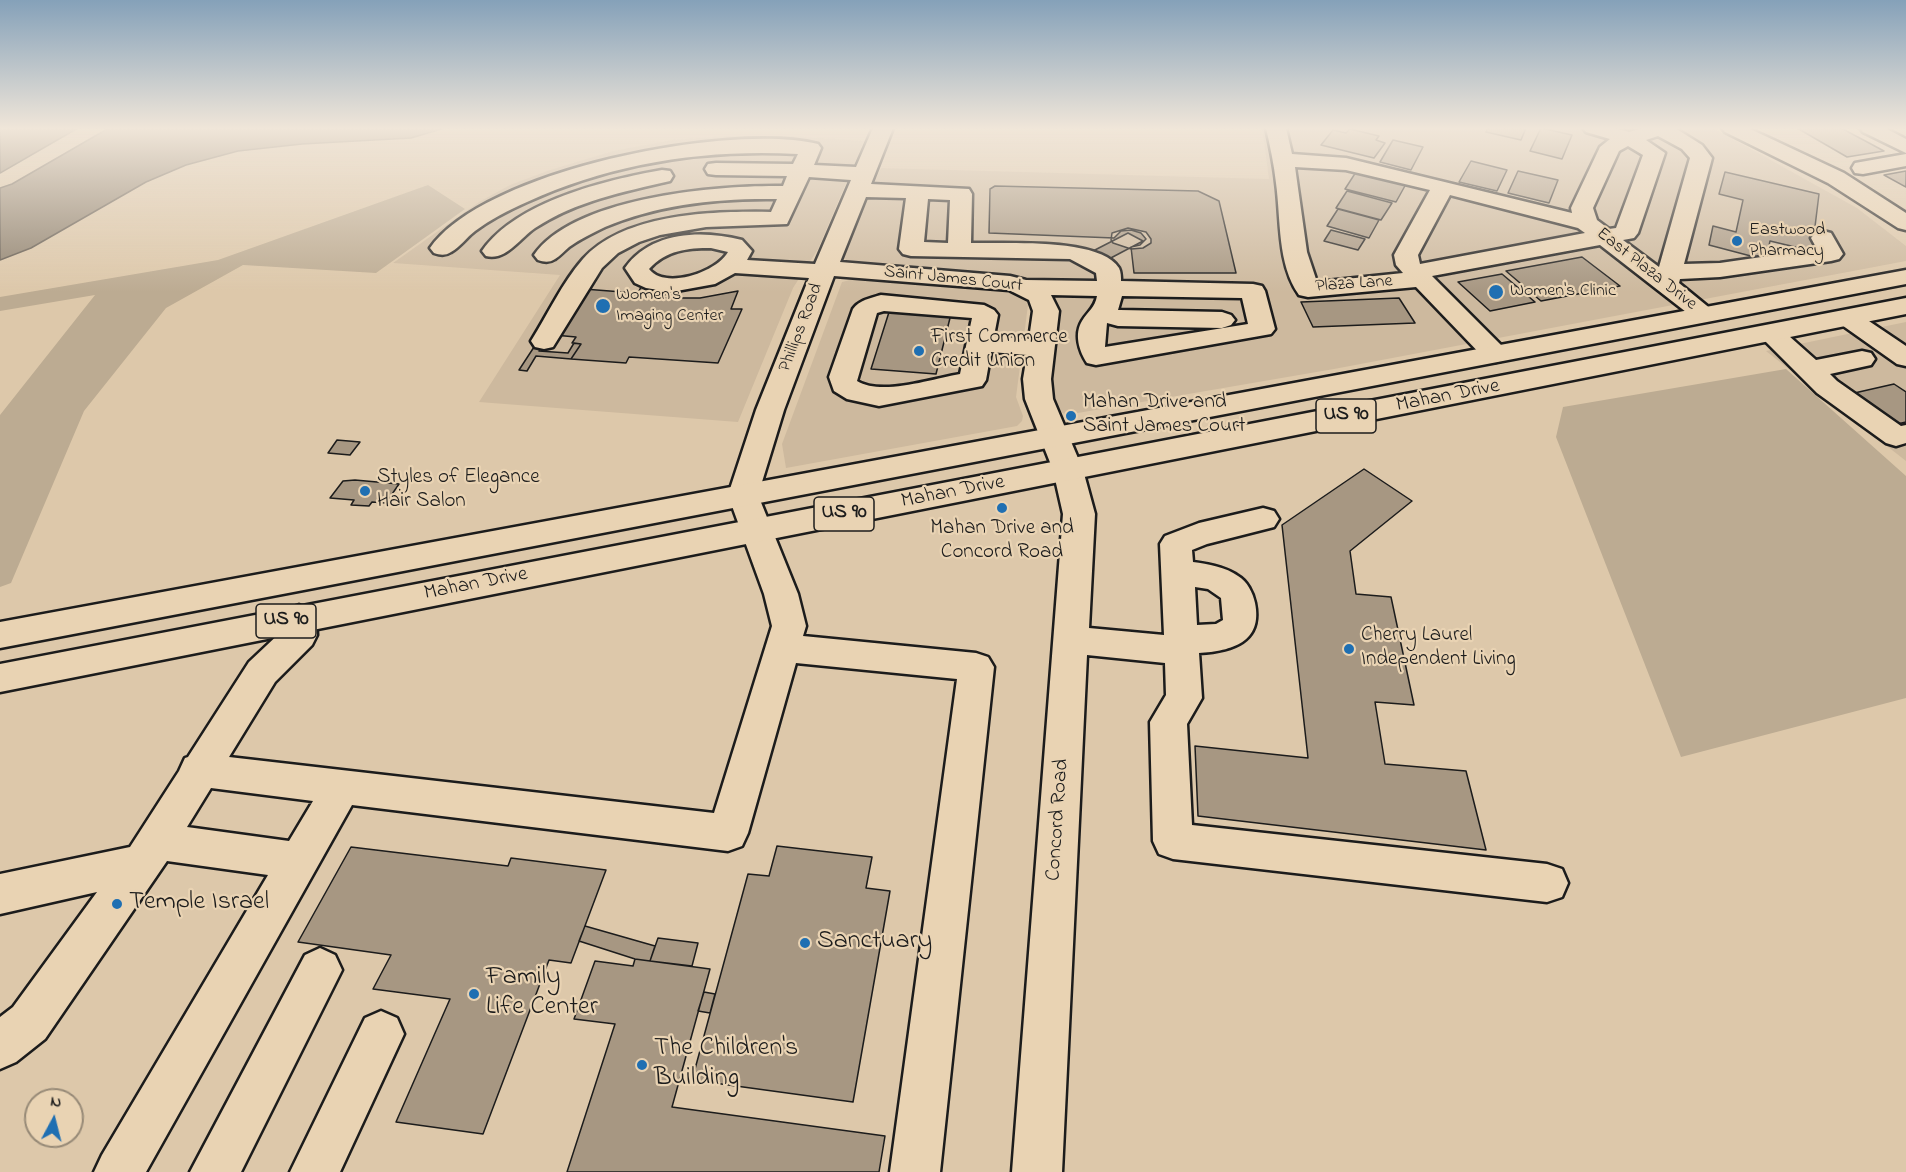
<!DOCTYPE html>
<style>
body{margin:0}
#map{position:relative;width:1906px;height:1172px;overflow:hidden;background:#ddc8aa;font-family:"Indie Flower",sans-serif}
canvas{display:block}
.north{position:absolute;left:24px;top:1088px;width:60px;height:60px;box-sizing:border-box;background:#e9d3b3;border:2px solid #978a77;border-radius:50%;rotate:7deg;font-size:16px;font-weight:700;line-height:24px;text-align:center;color:#1c1c1c}
.north::after{content:'';display:block;margin:auto;width:21px;height:27px;background:#1f6fb2;clip-path:polygon(50% 0,100% 100%,50% 72%,0 100%)}
</style>
<div id="map">
<canvas width="1906" height="1172"></canvas>
<div class="north">N</div>
</div>
<script>
const context = document.querySelector('canvas').getContext('2d');
context.lineJoin = 'round';
function fill(path, color) { context.fillStyle = color; context.fill(path, 'evenodd'); }
function strokePath(path, color, width, dash) { context.strokeStyle = color; context.lineWidth = width; context.lineCap = dash ? 'butt' : 'round'; context.setLineDash(dash || []); context.stroke(path); }
function label(font, color, halo, rows, align = 'center') {
  context.font = font + ' "Indie Flower",sans-serif'; context.lineWidth = 4.5; context.setLineDash([]); context.textBaseline = 'middle'; context.strokeStyle = halo; context.fillStyle = color; for (const [text, x, y, turn = 0] of rows) {
    context.save(); context.translate(x, y); context.rotate((+turn || 0) * Math.PI / 180); context.textAlign = isNaN(turn) ? turn : align; if (halo) context.strokeText(text, 0, 0); context.fillText(text, 0, 0); context.restore();
  }
}
const built = new Path2D(`
 M1262,128H1713L1857,208L1906,246V261L1334,369L1066,415L1058,410L1046,385L1056,303L1051,291L1031,279L1015,276L853,264L843,258L842,252L881,168L1269,179Z
 M727,136H791L864,141L818,249L793,288L738,422L479,402L560,275L393,263L479,202L510,185L550,170L613,151L672,140Z
 M854,279L1007,292L1025,299L1028,305L1016,397L1023,416L1022,421L1017,426L786,468L782,444L842,282Z
 M1906,322V461L1766,351L1838,336Z`);
const green = new Path2D(`
 M428,185L465,209L376,273L243,265L166,308L84,411L11,583L0,587V415L95,295L0,311V297L218,260Z
 M1786,369L1906,476V698L1681,757L1556,437L1563,407Z`);
const water = new Path2D(`
 M0,128H78L0,173Z
 M109,128H445L411,138L302,144L238,151L186,165L146,182L31,248L0,260V188L12,184Z`);
const building = new Path2D(`
 M1488,128H1526L1521,140L1486,132Z
 M1541,128L1572,135L1562,159L1530,151Z
 M1797,128H1841L1884,151L1847,157Z
 M1350,129L1379,136L1376,140L1385,143L1374,158L1321,145L1333,130L1346,133Z
 M1393,140L1423,147L1411,170L1380,162Z
 M1471,161L1507,170L1497,191L1459,182Z
 M1518,171L1558,180L1549,203L1508,193Z
 M1906,171V187L1884,175Z
 M1356,172L1406,184L1396,202L1345,189Z
 M1725,172L1819,194L1812,251L1770,241L1766,260L1709,245L1713,226L1736,232L1743,200L1719,194Z
 M995,186L1198,191L1219,201L1236,273H1134L1131,247L1140,245L1146,239L1141,233L1131,230L1121,231L1114,238L989,233L990,189Z
 M1347,191L1392,203L1381,220L1336,208Z
 M1338,209L1379,220L1369,238L1327,226Z
 M1128,228L1146,232L1151,239V243L1143,248L1131,249L1113,243L1111,240L1112,233Z
 M1331,230L1365,239L1358,250L1324,241Z
 M1128,233L1143,241L1107,260L1091,252Z
 M1582,257L1620,286L1541,301L1506,271Z
 M1502,274L1535,302L1490,311L1458,282Z
 M644,281L680,284L674,295L638,293Z
 M584,289L661,295L659,298H700L738,291L731,309H742L718,363L629,357L626,363L571,359L581,344L572,343L576,337L554,335Z
 M1399,298L1415,323L1313,327L1301,302Z
 M890,309L951,314L936,374L871,369Z
 M574,343L581,344L571,359L536,356L527,371L519,370L536,344H543L539,351L568,353Z
 M1894,384L1906,392V422L1893,425L1850,394Z
 M337,440L360,442L350,455L328,453Z
 M1364,469L1412,501L1350,551L1356,594L1391,597L1414,705L1375,702L1385,764L1466,771L1486,850L1198,816L1195,746L1308,758L1282,525Z
 M355,480L399,484L386,503L372,502L369,506L351,505L354,500L330,498L343,481Z
 M777,846L872,857L866,888L890,891L853,1102L692,1080L748,874L769,876Z
 M351,847L508,866L511,858L606,870L571,963L549,960L483,1134L396,1122L450,999L373,989L391,955L298,942Z
 M585,926L655,946L650,961L635,959L579,941Z
 M658,938L698,943L692,966L650,961Z
 M635,959L710,969L672,1107L885,1136L879,1172H567L615,1024L574,1019L595,961L633,966Z
 M704,992L715,994L710,1013L698,1011Z`);
const minor = new Path2D(`
 M873,128H893L871,184L969,189L972,194L971,243C1004,244 1100,237 1119,268C1121,272 1121,277 1121,281L1253,284L1262,286L1265,291L1275,329L1271,334L1096,365L1087,363C1079,351 1074,334 1082,321C1088,311 1095,308 1097,296L1051,295L1059,311L1051,379L1053,399L1083,470L1095,514L1089,628L1164,635L1160,544L1165,536L1199,523L1263,508L1274,511L1279,519L1274,527L1207,544L1192,550L1193,562C1208,564 1226,567 1238,576C1247,581 1253,593 1255,603C1263,642 1232,651 1199,653L1202,698L1187,724L1192,825L1547,864L1562,869L1568,883L1562,897L1547,902L1173,859L1159,854L1153,841L1150,722L1166,695L1165,663L1087,655L1062,1172H1012L1063,514L1053,470L1025,399L1023,379L1027,355L991,352L986,380L982,386L879,406L847,399L834,391L829,377L853,309C859,300 871,298 881,295L984,305L994,310L998,315L994,336L1029,339L1033,311L1029,300L1009,290L834,276L784,410L758,495L798,594L806,626L803,636L976,653L988,657L994,667L940,1172H890L957,679L796,663L748,833L742,846L728,851L352,805L146,1172H94L102,1155L268,875L167,861L45,1039L16,1062L0,1069V1017L13,1007L97,892L0,914V874L130,847L179,771L185,758L188,757L249,662L283,630L282,618L287,609L299,605L311,609L316,618L317,635L312,645L275,682L229,757L714,813L772,626L764,594L728,495L756,410L809,278L735,273L715,284L671,292L646,288L635,283L625,268C651,231 702,230 742,240L752,251L747,260L815,264L851,180L809,177L787,224L706,227L660,235L639,242L618,253L602,268L553,347L544,349L535,347L531,341C548,314 562,283 583,259C624,213 714,211 771,212L777,199C718,198 659,204 605,227C593,233 580,239 569,247C564,251 560,256 555,259C549,263 544,262 538,260L534,255C574,197 718,185 783,186L787,176L716,175L708,174L705,169L708,164L716,163L793,164L798,154C703,149 613,163 527,202C509,210 491,219 475,231C467,237 460,247 451,252C445,256 440,255 434,253L430,248C484,170 730,122 818,144L821,148L814,165L856,167ZM866,197L906,198L899,249L903,254L911,256L1070,259L1096,273L1097,281L1026,280L1010,276L840,262ZM928,199L950,200L948,243L924,242ZM711,248L728,252C717,272 665,290 649,269C666,250 688,248 711,248ZM1122,296L1242,298L1248,324L1105,347L1107,323L1118,326L1222,328L1231,325L1235,320L1231,315L1222,312L1120,310H1118ZM884,311L972,318L960,374C932,379 881,396 857,381L877,313ZM1195,587L1208,589L1221,598L1223,620L1216,624L1197,625ZM211,788L313,801L289,841L187,827Z
 M1266,128H1286L1292,154L1346,158L1572,213L1571,208L1600,147L1610,139L1586,132L1583,128H1615L1629,132L1643,128H1675L1702,145L1712,158L1684,264L1720,263L1817,249L1811,238L1815,233L1823,231L1831,233L1843,254L1839,259L1831,261L1720,277L1680,279L1679,283L1717,314L1713,319L1704,322L1695,319L1600,245L1432,276L1504,348L1508,354L1504,360L1495,362L1486,360L1416,287L1308,297L1299,295C1277,264 1281,219 1276,183C1274,164 1270,146 1266,128ZM1658,136L1682,149L1690,158L1659,267L1623,240L1634,238L1638,233L1665,153L1646,140ZM1628,146L1643,155L1616,228L1609,229L1597,220L1593,208L1619,151ZM1295,167L1346,170L1430,190L1394,255L1396,265L1403,273L1317,282L1307,252ZM1450,195L1578,228L1585,233L1420,264L1418,255Z
 M1722,128H1748L1844,173L1906,213V230L1898,228L1828,183L1725,132Z
 M1860,128H1885L1906,139V153L1863,132Z
 M1906,154V166L1863,174L1855,173L1852,168L1855,163Z
 M662,170L670,171L673,176L670,181C623,192 576,201 535,228C519,239 506,261 486,256L482,251C517,201 606,180 662,170Z
 M1848,310L1857,313L1906,346V366L1897,364L1839,323L1835,318L1839,313Z
 M1771,326L1780,328L1816,360L1862,351L1871,353L1875,359L1871,365L1830,374L1837,381L1901,426L1906,425V443L1896,446L1886,443L1817,393L1758,334L1762,328Z
 M320,948L335,955L342,970L241,1172H190L305,955Z
 M381,1011L397,1018L404,1034L340,1172H290L365,1018Z`);
const major = new Path2D(`
 M1906,270V284L0,648V622Z
 M1906,298V314L0,692V664Z`);
const markers = [
 [1737,241,6,"#1f6fb2"],
 [1496,292,8,"#1f6fb2"],
 [603,306,8,"#1f6fb2"],
 [919,351,6,"#1f6fb2"],
 [1071,416,6,"#1f6fb2"],
 [365,491,6,"#1f6fb2"],
 [1002,508,6,"#1f6fb2"],
 [1349,649,6,"#1f6fb2"],
 [117,904,6,"#1f6fb2"],
 [805,943,6,"#1f6fb2"],
 [474,994,6,"#1f6fb2"],
 [642,1065,6,"#1f6fb2"]
];
const farPoinames = [
 ["Eastwood",1749,231],
 ["Pharmacy",1749,252],
 ["Women's Clinic",1510,292],
 ["Women's",616,296],
 ["Imaging Center",616,317]
];
const farStreetnames = [
 ["East Plaza Drive",1646,270,38],
 ["Saint James Court",953,280,6],
 ["Plaza Lane",1354,285,-4],
 ["Phillips Road",802,328,-69]
];
const shields = [
 [1346,416,60],
 [844,514,60],
 [286,621,60]
];
const shieldNames = [
 ["US 90",1346,416],
 ["US 90",844,514],
 ["US 90",286,621]
];
const poiNames = [
 ["First Commerce",931,339],
 ["Credit Union",931,363],
 ["Mahan Drive and",1083,404],
 ["Saint James Court",1083,428],
 ["Styles of Elegance",377,479],
 ["Hair Salon",377,503],
 ["Mahan Drive and",1002,530,"center"],
 ["Concord Road",1002,554,"center"],
 ["Cherry Laurel",1361,637],
 ["Independent Living",1361,661]
];
const streetNames = [
 ["Mahan Drive",1448,397,-11],
 ["Mahan Drive",953,493,-11],
 ["Mahan Drive",476,585,-11],
 ["Concord Road",1059,820,-86]
];
const nearPoinames = [
 ["Temple Israel",129,904],
 ["Sanctuary",817,943],
 ["Family",486,979],
 ["Life Center",486,1009],
 ["The Children's",654,1050],
 ["Building",654,1080]
];
fill(built, '#cdb99e');
fill(green, '#bcab92');
fill(water, '#918472');
strokePath(water, '#625a50', 1.5);
fill(building, '#a79782');
strokePath(building, '#1c1c1c', 1.5);
strokePath(minor, '#1c1c1c', 5);
strokePath(major, '#1c1c1c', 5);
fill(minor, '#e9d3b3');
fill(major, '#e9d3b3');
const sky = context.createLinearGradient(0, 0, 0, 292);
sky.addColorStop(0, '#85a1b9');
sky.addColorStop(0.44, '#f0e6d9');
sky.addColorStop(1, '#f0e6d900');
context.fillStyle = sky;
context.fillRect(0, 0, 1906, 292);
for (const [x, y, r, color] of markers) { const dot = new Path2D(); dot.arc(x, y, r, 0, 2 * Math.PI); context.fillStyle = color; context.fill(dot); strokePath(dot, '#e9d3b3', 2); }
label('18px', '#1c1c1c', '#e9d3b3', farPoinames, 'left');
label('18px', '#1c1c1c', '#e9d3b3', farStreetnames);
for (const [x, y, w] of shields) { const box = new Path2D(); box.roundRect(x - w / 2, y - 17, w, 34, 4.5); context.fillStyle = '#e9d3b3'; context.fill(box); strokePath(box, '#1c1c1c', 1.5); }
label('bold 20px', '#1c1c1c', null, shieldNames);
label('21px', '#1c1c1c', '#e9d3b3', poiNames, 'left');
label('21px', '#1c1c1c', '#e9d3b3', streetNames);
label('26px', '#1c1c1c', '#e9d3b3', nearPoinames, 'left');
</script>
